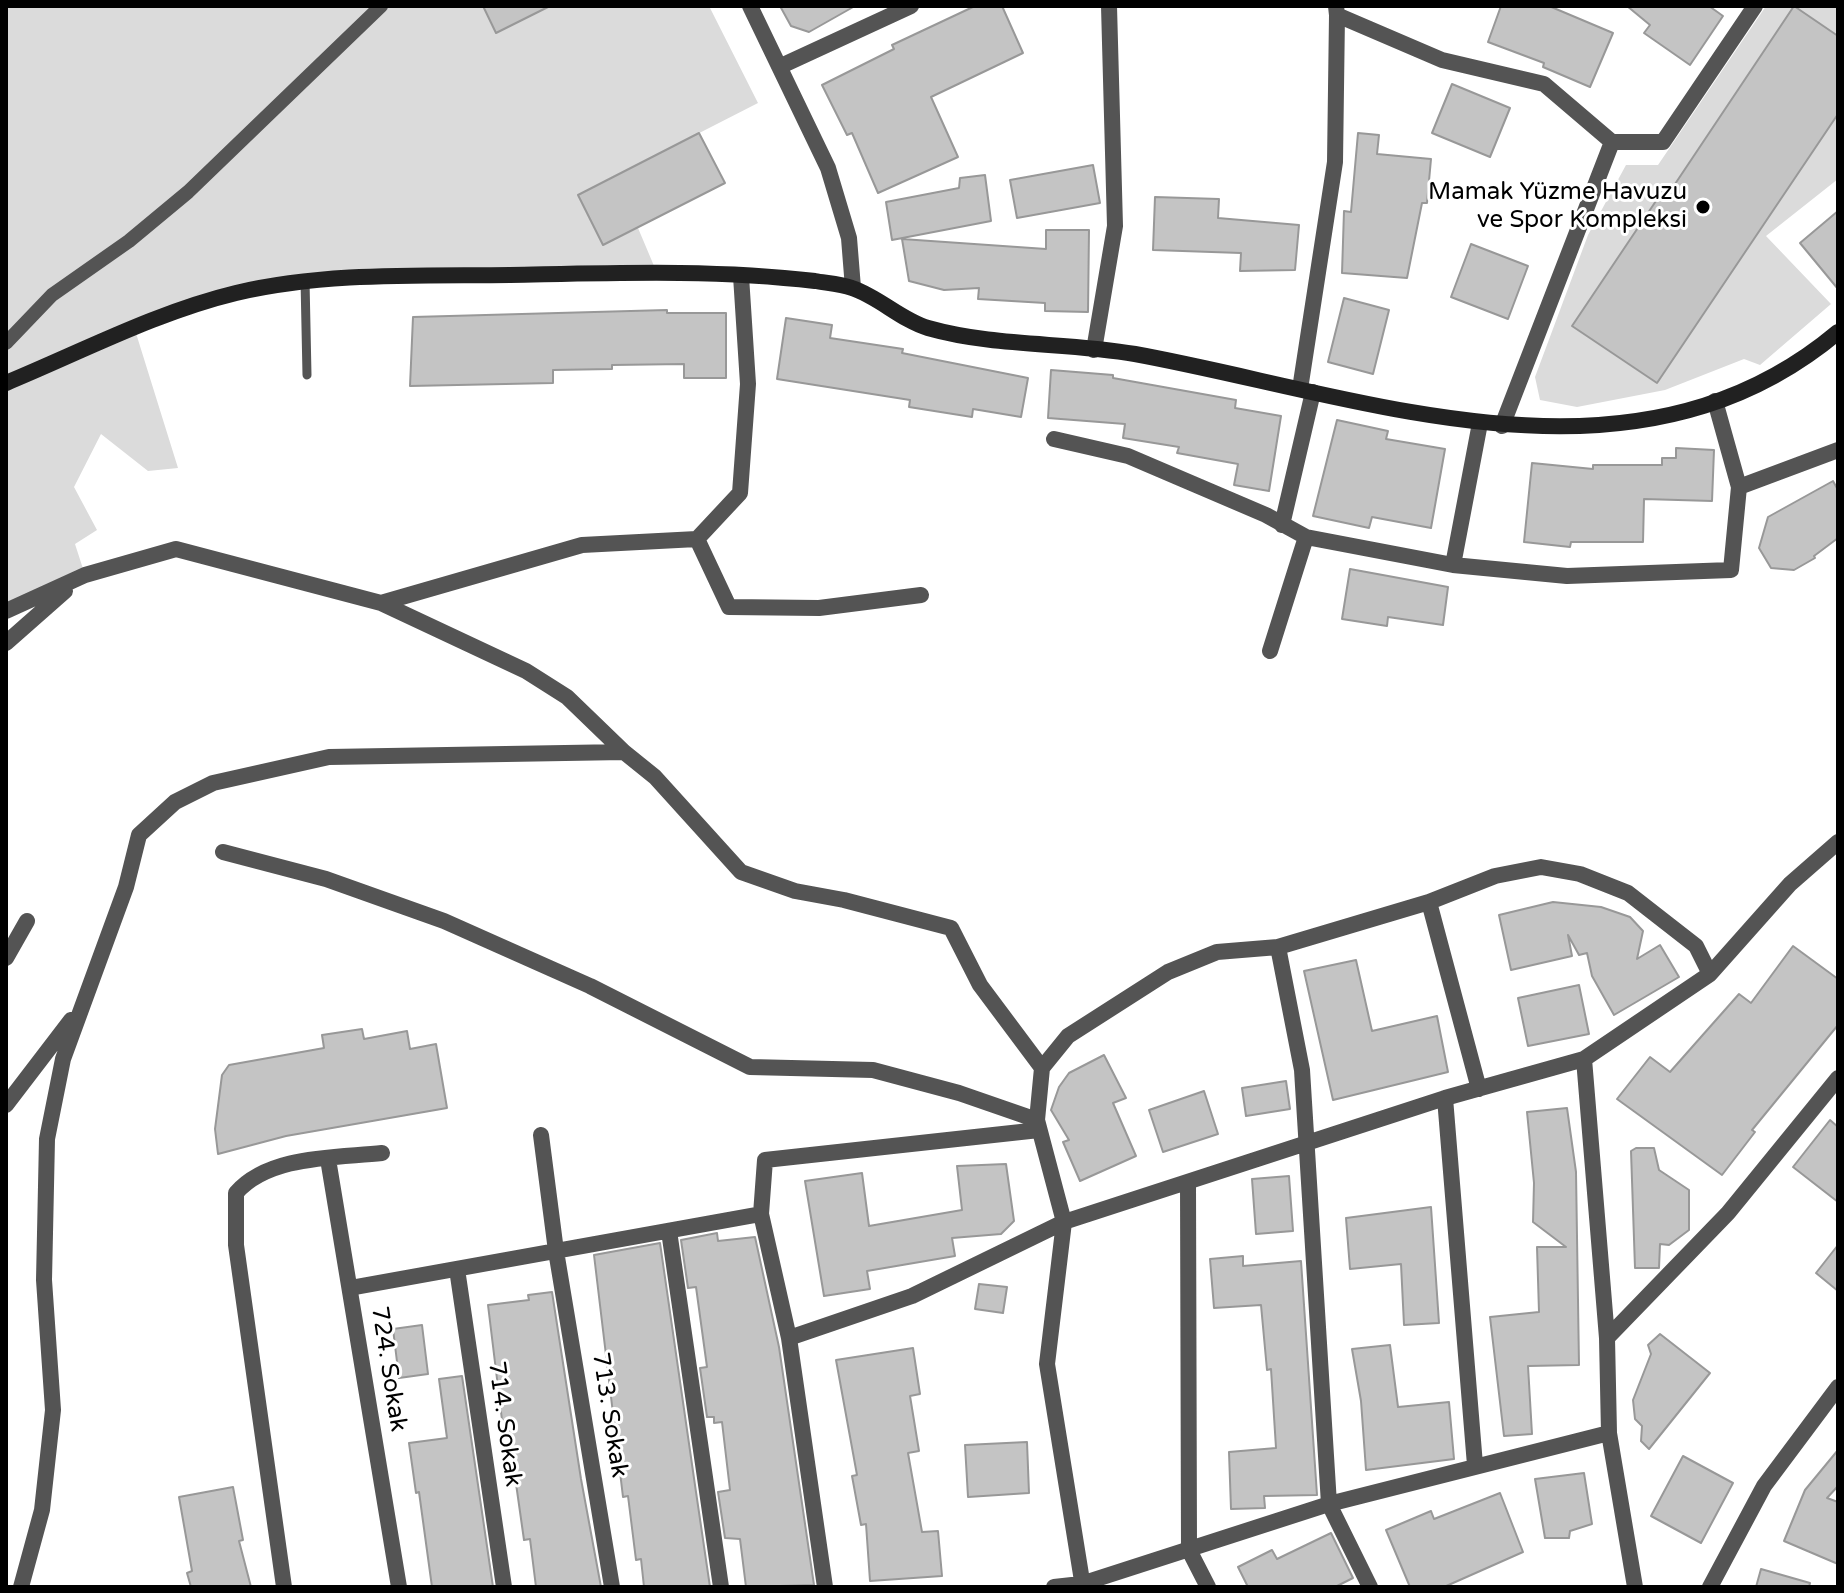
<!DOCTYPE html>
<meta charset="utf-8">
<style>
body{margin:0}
#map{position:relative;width:1844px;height:1593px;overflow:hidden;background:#fff;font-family:"Varela Round",sans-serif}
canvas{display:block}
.frame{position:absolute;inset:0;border:8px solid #000;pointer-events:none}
</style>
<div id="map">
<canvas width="1844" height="1593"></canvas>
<div class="frame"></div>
</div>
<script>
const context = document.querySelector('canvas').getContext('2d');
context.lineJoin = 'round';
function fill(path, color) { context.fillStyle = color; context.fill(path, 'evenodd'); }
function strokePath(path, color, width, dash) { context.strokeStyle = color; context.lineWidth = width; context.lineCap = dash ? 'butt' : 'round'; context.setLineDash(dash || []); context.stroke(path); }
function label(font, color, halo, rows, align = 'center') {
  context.font = font + ' "Varela Round",sans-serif'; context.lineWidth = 6; context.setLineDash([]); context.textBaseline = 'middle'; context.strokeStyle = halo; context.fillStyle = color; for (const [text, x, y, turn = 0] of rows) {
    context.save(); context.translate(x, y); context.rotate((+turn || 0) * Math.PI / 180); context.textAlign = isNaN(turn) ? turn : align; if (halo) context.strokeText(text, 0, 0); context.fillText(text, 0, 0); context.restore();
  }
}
const green = new Path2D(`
 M6,6H483L497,33L550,6H709L758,103L578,195L603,245L638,228L657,273L292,281L135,330L178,468L148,471L101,434L74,487L97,530L75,544L85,575L6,611Z
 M1766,6H1838V179L1766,236L1831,304L1760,365L1744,359L1665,390L1577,407L1540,400L1535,377L1588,235L1626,165H1658Z`);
const building = new Path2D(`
 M483,6H550L496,33Z
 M780,6H855L809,32L791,26Z
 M975,6H1002L1023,53L931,97L958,157L878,193L852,133L847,135L822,85L894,49L892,45Z
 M1501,6H1549L1613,33L1590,87L1543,67L1544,63L1488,42Z
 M1627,6H1709L1723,16L1690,65L1644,33L1650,25Z
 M1794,6L1838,36V114L1657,383L1572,326L1664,189L1669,193Z
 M1452,84L1510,108L1490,157L1432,133Z
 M699,133L725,183L603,245L578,195Z
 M1358,133L1379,135L1377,154L1431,159L1427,203H1422L1407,278L1342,273L1344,211L1351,212Z
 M1093,165L1100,203L1017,218L1010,180Z
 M985,175L991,221L892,240L886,202L959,188L960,178Z
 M1155,197L1219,199L1218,218L1299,225L1295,270L1240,271L1241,253L1153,250Z
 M1838,211V289L1800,243Z
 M1046,230H1089L1088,312L1045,311V303L978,299L979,288L944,290L909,281L902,239L1046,249Z
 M1471,244L1528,266L1508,319L1451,297Z
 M1344,298L1389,310L1373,374L1328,362Z
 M667,310V313H726V378H684V364L612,365V369L553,370V383L410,386L413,317Z
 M786,318L832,325L830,338L903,349L902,353L1028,378L1021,417L973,409L972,417L909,407L910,400L777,379Z
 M1051,370L1113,375V378L1236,400L1235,408L1281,416L1269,491L1234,485L1238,464L1177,453L1179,447L1123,438L1125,424L1048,418Z
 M1337,420L1388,431L1386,439L1445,449L1431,528L1372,517L1369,528L1313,516Z
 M1676,448L1714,450L1712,501L1644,499L1643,542H1571L1570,547L1524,542L1532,463L1593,469V465H1662V458H1676Z
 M1833,481L1838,490V538L1814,556L1815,558L1794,570L1771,568L1759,548L1768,517Z
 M1350,569L1448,587L1443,625L1388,617L1387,626L1342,619Z
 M1553,902L1601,907L1630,917L1643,931L1637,959L1660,945L1679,977L1614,1015L1592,976L1587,953L1579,955L1568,935L1572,956L1511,970L1499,915Z
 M1793,946L1838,979V1025L1752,1130L1755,1132L1722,1175L1617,1099L1650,1057L1670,1072L1739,994L1751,1003Z
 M1356,960L1372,1031L1437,1016L1448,1072L1333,1100L1304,971Z
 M1579,985L1589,1034L1528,1046L1518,998Z
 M362,1029L364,1039L407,1031L410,1049L436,1044L447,1108L286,1136L218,1154L215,1129L222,1075L229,1065L324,1048L322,1035Z
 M1104,1055L1126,1098L1113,1103L1136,1156L1080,1181L1063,1142L1069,1140L1051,1110L1059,1087L1069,1073Z
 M1286,1081L1290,1109L1246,1116L1242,1088Z
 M1204,1091L1218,1134L1163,1152L1149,1110Z
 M1567,1108L1576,1172L1579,1365L1528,1366L1532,1434L1504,1436L1490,1317L1539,1312L1537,1247H1566L1533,1222L1534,1183L1527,1112Z
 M1830,1120L1838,1127V1202L1793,1167Z
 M1636,1148H1654L1659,1170L1689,1190V1230L1669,1245L1660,1244L1659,1268H1635L1631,1151Z
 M1006,1164L1014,1221L1001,1234L952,1238L955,1256L867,1271L870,1289L824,1296L805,1181L862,1173L869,1226L962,1210L957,1166Z
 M1289,1176L1293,1231L1256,1234L1252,1179Z
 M1431,1207L1439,1323L1404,1325L1401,1264L1350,1269L1346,1218Z
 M717,1233L718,1241L755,1237L779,1347L814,1585L746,1587L740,1539L725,1538L718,1492L730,1490L722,1422L714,1423V1417H707L700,1368L707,1367L696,1287L688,1288L681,1240Z
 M660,1243L696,1492L710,1587H644L641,1559L636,1560L628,1496L623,1497L594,1255Z
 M1838,1245V1291L1816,1273Z
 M1243,1256V1266L1301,1261L1317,1495L1264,1496L1265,1508L1231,1509L1229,1452L1276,1448L1271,1369L1267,1370L1261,1305L1214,1308L1210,1259Z
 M979,1284L1007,1287L1003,1313L975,1309Z
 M552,1292L581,1479L601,1587H536L530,1539L524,1540L507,1420H502L488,1305L529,1300L528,1295Z
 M422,1325L428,1374L399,1378L393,1329Z
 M1660,1334L1710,1373L1649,1449L1641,1441L1642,1426L1635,1419L1633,1400L1651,1354L1648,1345Z
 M1390,1345L1398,1407L1449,1402L1454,1459L1366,1470L1361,1401L1352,1349Z
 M913,1348L920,1394L910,1396L919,1451L908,1453L922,1532L938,1531L942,1576L870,1581L866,1524L861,1525L852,1476L857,1475L836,1360Z
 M462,1376L493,1587H432L419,1492L416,1493L409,1443L447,1438L439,1379Z
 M1027,1442L1029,1493L968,1497L965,1445Z
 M1838,1450V1486L1827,1498L1838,1502V1564L1784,1541L1805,1490Z
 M1683,1456L1733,1483L1701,1543L1651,1516Z
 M1584,1473L1592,1524L1570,1531L1569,1538H1545L1535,1479Z
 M233,1487L243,1540L239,1541L251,1587H191L187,1573L192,1571L179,1497Z
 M1500,1493L1523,1552L1444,1587H1410L1386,1530L1431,1511L1434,1519Z
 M1331,1533L1353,1578L1335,1587H1248L1238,1567L1272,1550L1277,1559Z
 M1761,1569L1810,1583L1809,1587H1756Z`);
const service = new Path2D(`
 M305,280L307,375`);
const pedestrian = new Path2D(`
 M6,343L52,295L129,241L188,192L381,6`);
const minor = new Path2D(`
 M750,6L828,168L849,238L853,288
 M1336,6L1337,15L1442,60L1544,84L1612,142
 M781,66L911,6
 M1094,350L1115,226L1109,6
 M1300,389L1335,162L1337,15
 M1502,426L1612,142H1663L1755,6
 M1054,439L1128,456L1266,515L1306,537L1453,565L1567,576L1731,570L1739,487L1715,401
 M1739,487L1838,450
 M1282,525L1313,392
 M697,539L729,607L819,608L921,595
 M1453,565L1480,423
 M381,603L582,545L697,539L740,493L748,384L741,276
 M6,611L85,575L176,549L381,603L526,671L567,697L624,752L655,777L741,872L795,891L844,900L951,928L980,985L1042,1068
 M6,643L65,591
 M1270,651L1306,537
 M223,852L326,879L444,921L590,986L750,1067L873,1070L959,1093L1037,1120
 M1429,902L1479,1089
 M1278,947L1302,1070L1329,1504L1370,1587
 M6,958L27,921
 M1584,1059L1607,1338L1609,1433L1635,1587
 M1445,1098L1475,1465
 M6,1105L71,1020
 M541,1135L556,1251L612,1587
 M328,1159L399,1587
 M1188,1182L1189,1550L1208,1587
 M761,1214L765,1160L1039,1130
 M669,1231L721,1587
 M457,1269L504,1587
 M350,1288L761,1214L789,1338L825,1587
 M789,1338L912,1296L1064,1222L1445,1098L1584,1059L1710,974L1790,884L1838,842
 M1607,1338L1728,1213L1838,1078
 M21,1587L42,1510L53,1410L44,1280L47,1139L63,1059L126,887L139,835L175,802L213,783L329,757L624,752
 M284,1587L236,1245V1193C269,1155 336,1158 382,1153
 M1054,1587L1081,1584L1329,1504L1609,1433
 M1083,1587L1047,1364L1064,1222L1037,1120L1042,1068L1068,1036L1168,972L1217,952L1278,947L1429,902L1495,876L1541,867L1580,874L1628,893L1696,946L1710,974`);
const tertiary = new Path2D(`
 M1710,1587L1764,1486L1838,1387`);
const secondary = new Path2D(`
 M6,383C81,352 157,312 236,293C326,272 418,276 510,275C612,273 714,269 815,281C826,283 841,284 852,288C879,297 901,320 928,328C995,347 1066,342 1135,354C1365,396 1633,504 1838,332`);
const markers = [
 [1703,207,8,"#000"]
];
const poiNames = [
 ["Mamak Yüzme Havuzu",1687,193],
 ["ve Spor Kompleksi",1687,221]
];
const streetNames = [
 ["724. Sokak",388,1369,81],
 ["713. Sokak",609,1415,81],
 ["714. Sokak",504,1424,82]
];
fill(green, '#dbdbdb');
fill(building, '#c4c4c4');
strokePath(building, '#989898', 2);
strokePath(service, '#545454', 9);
strokePath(pedestrian, '#545454', 14);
strokePath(minor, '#545454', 16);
strokePath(tertiary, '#545454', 16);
strokePath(secondary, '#212121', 16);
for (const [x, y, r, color] of markers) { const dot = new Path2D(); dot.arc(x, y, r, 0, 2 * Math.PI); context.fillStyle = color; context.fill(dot); strokePath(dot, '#fff', 3); }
label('24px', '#000', '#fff', poiNames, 'right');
label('24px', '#000', '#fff', streetNames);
</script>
